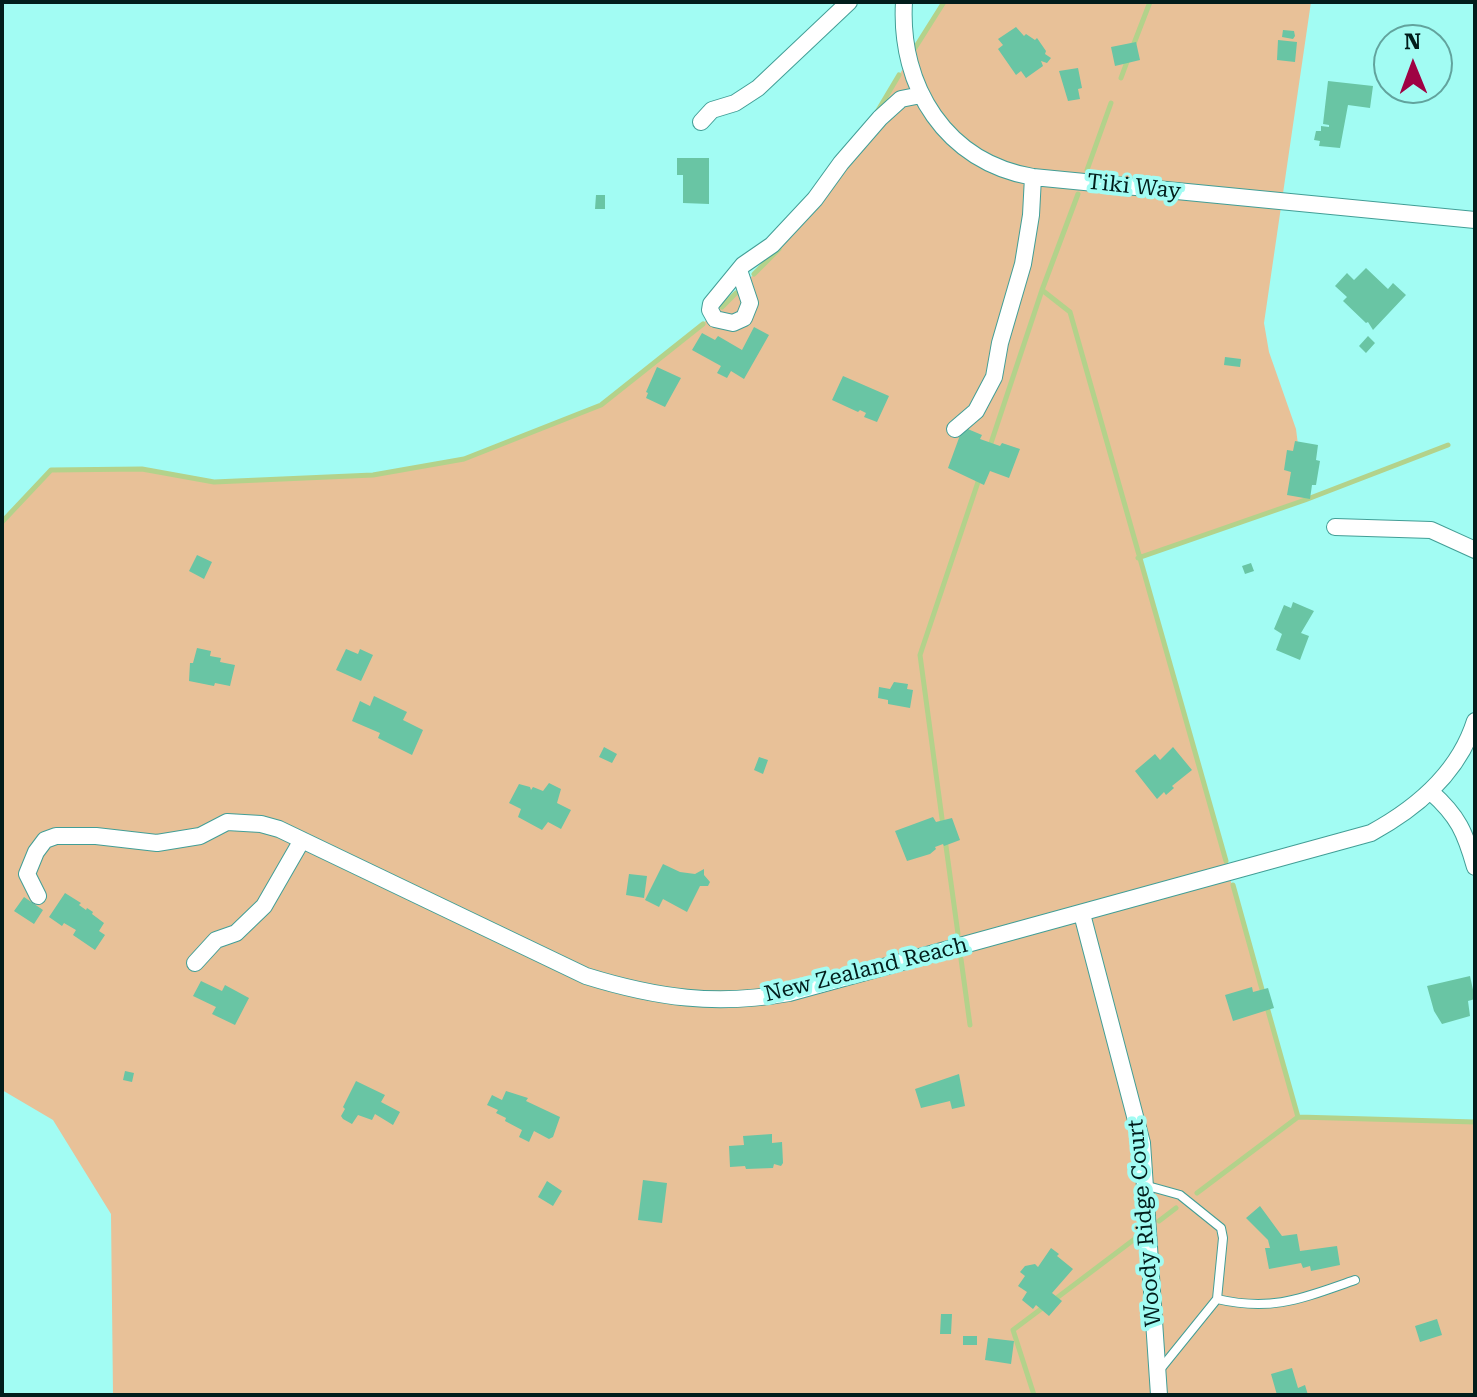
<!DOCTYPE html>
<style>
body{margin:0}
#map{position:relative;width:1477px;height:1397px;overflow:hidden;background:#a2fcf3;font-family:"Roboto Serif",serif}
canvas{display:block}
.frame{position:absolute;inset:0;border:4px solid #011d1b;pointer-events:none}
.north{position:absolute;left:1373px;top:24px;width:80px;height:80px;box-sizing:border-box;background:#a2fcf3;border:2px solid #62a39d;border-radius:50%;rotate:359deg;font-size:22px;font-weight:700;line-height:32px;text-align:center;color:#011d1b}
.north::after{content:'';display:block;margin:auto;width:28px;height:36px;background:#9f0243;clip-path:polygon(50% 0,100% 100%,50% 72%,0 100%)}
</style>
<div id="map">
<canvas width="1477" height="1397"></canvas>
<div class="frame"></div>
<div class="north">N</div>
</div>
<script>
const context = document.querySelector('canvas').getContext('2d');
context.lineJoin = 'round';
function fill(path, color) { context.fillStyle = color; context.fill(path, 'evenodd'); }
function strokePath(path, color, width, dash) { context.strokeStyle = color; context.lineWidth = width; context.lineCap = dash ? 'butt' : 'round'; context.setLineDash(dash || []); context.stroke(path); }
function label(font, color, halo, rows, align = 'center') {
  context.font = font + ' "Roboto Serif",serif'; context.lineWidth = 8; context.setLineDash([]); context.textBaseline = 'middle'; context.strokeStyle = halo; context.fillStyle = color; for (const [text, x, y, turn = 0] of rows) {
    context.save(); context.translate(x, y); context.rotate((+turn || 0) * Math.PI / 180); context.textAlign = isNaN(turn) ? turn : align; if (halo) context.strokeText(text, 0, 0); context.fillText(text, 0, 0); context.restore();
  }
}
const green = new Path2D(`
 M944,2H1311L1264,323L1269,352L1296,429L1305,500L1139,559L1298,1117L1475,1122V1395H113L111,1214L53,1120L2,1090V522L51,470L142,469L213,482L373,475L464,459L601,405L676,348L724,304L779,249L874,116Z`);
const stream = new Path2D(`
 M1133,46L1150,2
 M915,48L944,2
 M1121,78L1128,59
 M877,112L899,75
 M1087,170L1111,103
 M754,274L779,249
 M1042,290L1070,312L1226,861
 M722,307L736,293
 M990,446L1042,290L1078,194
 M2,522L51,470L142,469L214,482L373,475L464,459L601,405L703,324
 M1138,558L1305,500L1448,445
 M943,826L920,655L979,479
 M945,839L958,934
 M1233,885L1263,993
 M961,959L970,1025
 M1267,1007L1298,1117
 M1197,1193L1298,1117L1475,1122
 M1159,1221L1176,1208
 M1054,1300L1136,1238
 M1034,1395L1013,1330L1045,1306`);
const building = new Path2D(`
 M1016,27L1024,36L1026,34L1035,40L1037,38L1046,51L1045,54L1051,58L1047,63L1041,61L1043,66L1026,78L1021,71L1016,75L998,49L1003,45L998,39Z
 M1283,30L1294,31L1295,36L1293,39L1282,37Z
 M1278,40L1297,42L1295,62L1277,60Z
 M1136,42L1140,60L1115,66L1111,47Z
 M1078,68L1082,88L1078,89L1080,99L1068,101L1059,71Z
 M1328,81L1373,86L1370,108L1348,105L1340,148L1319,146L1320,141L1314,140L1316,131H1321V126L1329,127V125L1323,124Z
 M677,158H709V204L683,203V175H677Z
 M596,195H605V209H595Z
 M1366,268L1388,289L1393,283L1406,295L1373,330L1368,322L1366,323L1343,301L1347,297L1335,286L1347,273L1354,280Z
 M754,327L769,335L744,379L731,371L727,378L717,373L721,366L692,350L702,333L715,340L718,336L742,350Z
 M1368,336L1375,343L1366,353L1359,346Z
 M1225,357L1241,359L1240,367L1224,365Z
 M657,367L681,378L665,407L646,398L648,393L646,392Z
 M843,376L889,396L877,422L864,417L866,413L860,410L858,412L832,400Z
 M963,427L982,435L980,439L1000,446L1002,443L1020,449L1009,478L990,471L984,485L948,468Z
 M1295,441L1318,445L1316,460L1320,461L1316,485H1312L1310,499L1287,495L1291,472L1284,470L1287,450L1293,451Z
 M197,555L212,562L204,579L189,571Z
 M1251,563L1254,571L1245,574L1242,566Z
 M1293,602L1314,611L1301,633L1309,636L1300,660L1276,650L1282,634L1274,629L1284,605L1291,608Z
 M197,648L211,651L210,656L221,658L220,662L235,665L230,686L215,683L214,686L189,681L190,663H193Z
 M346,649L358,654L360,649L373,655L361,681L336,670Z
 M894,682L908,684L907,689L913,690L910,708L888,704V700L878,698L879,687L890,689Z
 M374,696L407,712L403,720L423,730L412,755L378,738L380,733L352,721L360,701L370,706Z
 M604,747L617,754L612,763L599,757Z
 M1173,747L1192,770L1172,786L1174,788L1166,795L1164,792L1157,799L1135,771L1155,754L1160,760Z
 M759,757L768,760L763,774L754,770Z
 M549,783L561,789L557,803L571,810L561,829L548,822L542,830L518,817L521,809L509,803L519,784L530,787L531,790L533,787L543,791Z
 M933,817L936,822L952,818L960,840L944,846L943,844L935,847L936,849L930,854L907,861L895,831Z
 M663,864L680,872L695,874L704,869V875L710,882L708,886H700L687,912L663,899L659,907L645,900Z
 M629,874L647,876L644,898L626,895Z
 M65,893L81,903L79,905L86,910L87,908L93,912L92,914L104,923L99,931L105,935L95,950L73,935L76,930L64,923L62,926L49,917Z
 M24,897L43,910L34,924L14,911Z
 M1470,976L1475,999L1468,1001L1470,1016L1442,1024L1434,1011L1427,986Z
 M201,981L222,991L225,985L249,998L235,1025L212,1014L216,1007L193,996Z
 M1252,987L1253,992L1268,988L1274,1008L1233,1021L1225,995Z
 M125,1071L134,1073L132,1082L123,1080Z
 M959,1074L965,1106L952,1109L950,1101L921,1108L915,1089Z
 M356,1081L385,1095L381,1102L400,1112L393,1125L375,1114L372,1120L358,1115L352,1124L343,1119L341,1116L345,1109L343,1107Z
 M506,1091L528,1098L526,1101L560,1117L553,1137L549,1139L534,1131L529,1142L519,1137L522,1130L505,1121L506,1118L496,1113L498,1110L487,1105L492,1095L502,1100Z
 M772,1134V1143L782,1142L783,1163L781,1166L774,1164L773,1168L746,1169L745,1166L730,1167L729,1146L744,1145L743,1136Z
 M643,1180L667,1183L662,1223L638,1220Z
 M547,1181L562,1191L553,1206L538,1197Z
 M1260,1206L1282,1236L1297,1234L1300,1251L1337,1246L1340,1265L1311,1271L1310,1266L1303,1268L1301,1263L1269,1269L1265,1248H1270L1268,1240L1246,1218Z
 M1051,1248L1059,1254L1057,1256L1073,1269L1052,1293L1062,1301L1049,1316L1036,1305L1033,1309L1022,1300L1027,1292L1018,1286L1025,1276L1020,1272L1025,1266L1035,1264L1038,1267Z
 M941,1314H952L951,1334H940Z
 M1437,1319L1442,1335L1420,1342L1415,1326Z
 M963,1336H977V1345H963Z
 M988,1338L1014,1341L1011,1364L985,1360Z
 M1292,1368L1298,1388L1305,1385L1308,1395H1277L1271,1374Z`);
const service = new Path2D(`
 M1144,1185L1180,1195L1221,1228L1223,1238L1217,1299L1158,1372
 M1217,1299C1273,1312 1303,1298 1355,1280`);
const minor = new Path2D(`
 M904,2C899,87 946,162 1033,177L1475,220
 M701,122L712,110L735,103L758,88L849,2
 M739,270L750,303L744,318L733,323L715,319L710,310L711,304L743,265L772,245L815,199L841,163L880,118L901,99L921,95
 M955,429L976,411L994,377L1000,343L1023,264L1031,215L1033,177
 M1335,527L1431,530L1475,550
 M1431,792C1458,816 1465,832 1475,867
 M38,896L27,874L36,852L45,840L56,836H96L157,843L200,836L227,822L261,824L279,829L586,976C657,998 716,1006 789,993L1371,833C1417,808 1459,772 1475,721
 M1082,914L1142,1143L1159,1395
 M195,963L216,940L236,933L264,906L302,840`);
const streetNames = [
 ["Tiki Way",1134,187,6],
 ["New Zealand Reach",866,970,-14],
 ["Woody Ridge Court",1145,1223,-95]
];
fill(green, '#e8c198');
strokePath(stream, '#b3d28b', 5);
fill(building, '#69c5a4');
strokePath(service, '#429e96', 10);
strokePath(minor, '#429e96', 18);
strokePath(service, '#fff', 8);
strokePath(minor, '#fff', 16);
label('22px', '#011d1b', '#a2fcf3', streetNames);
</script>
